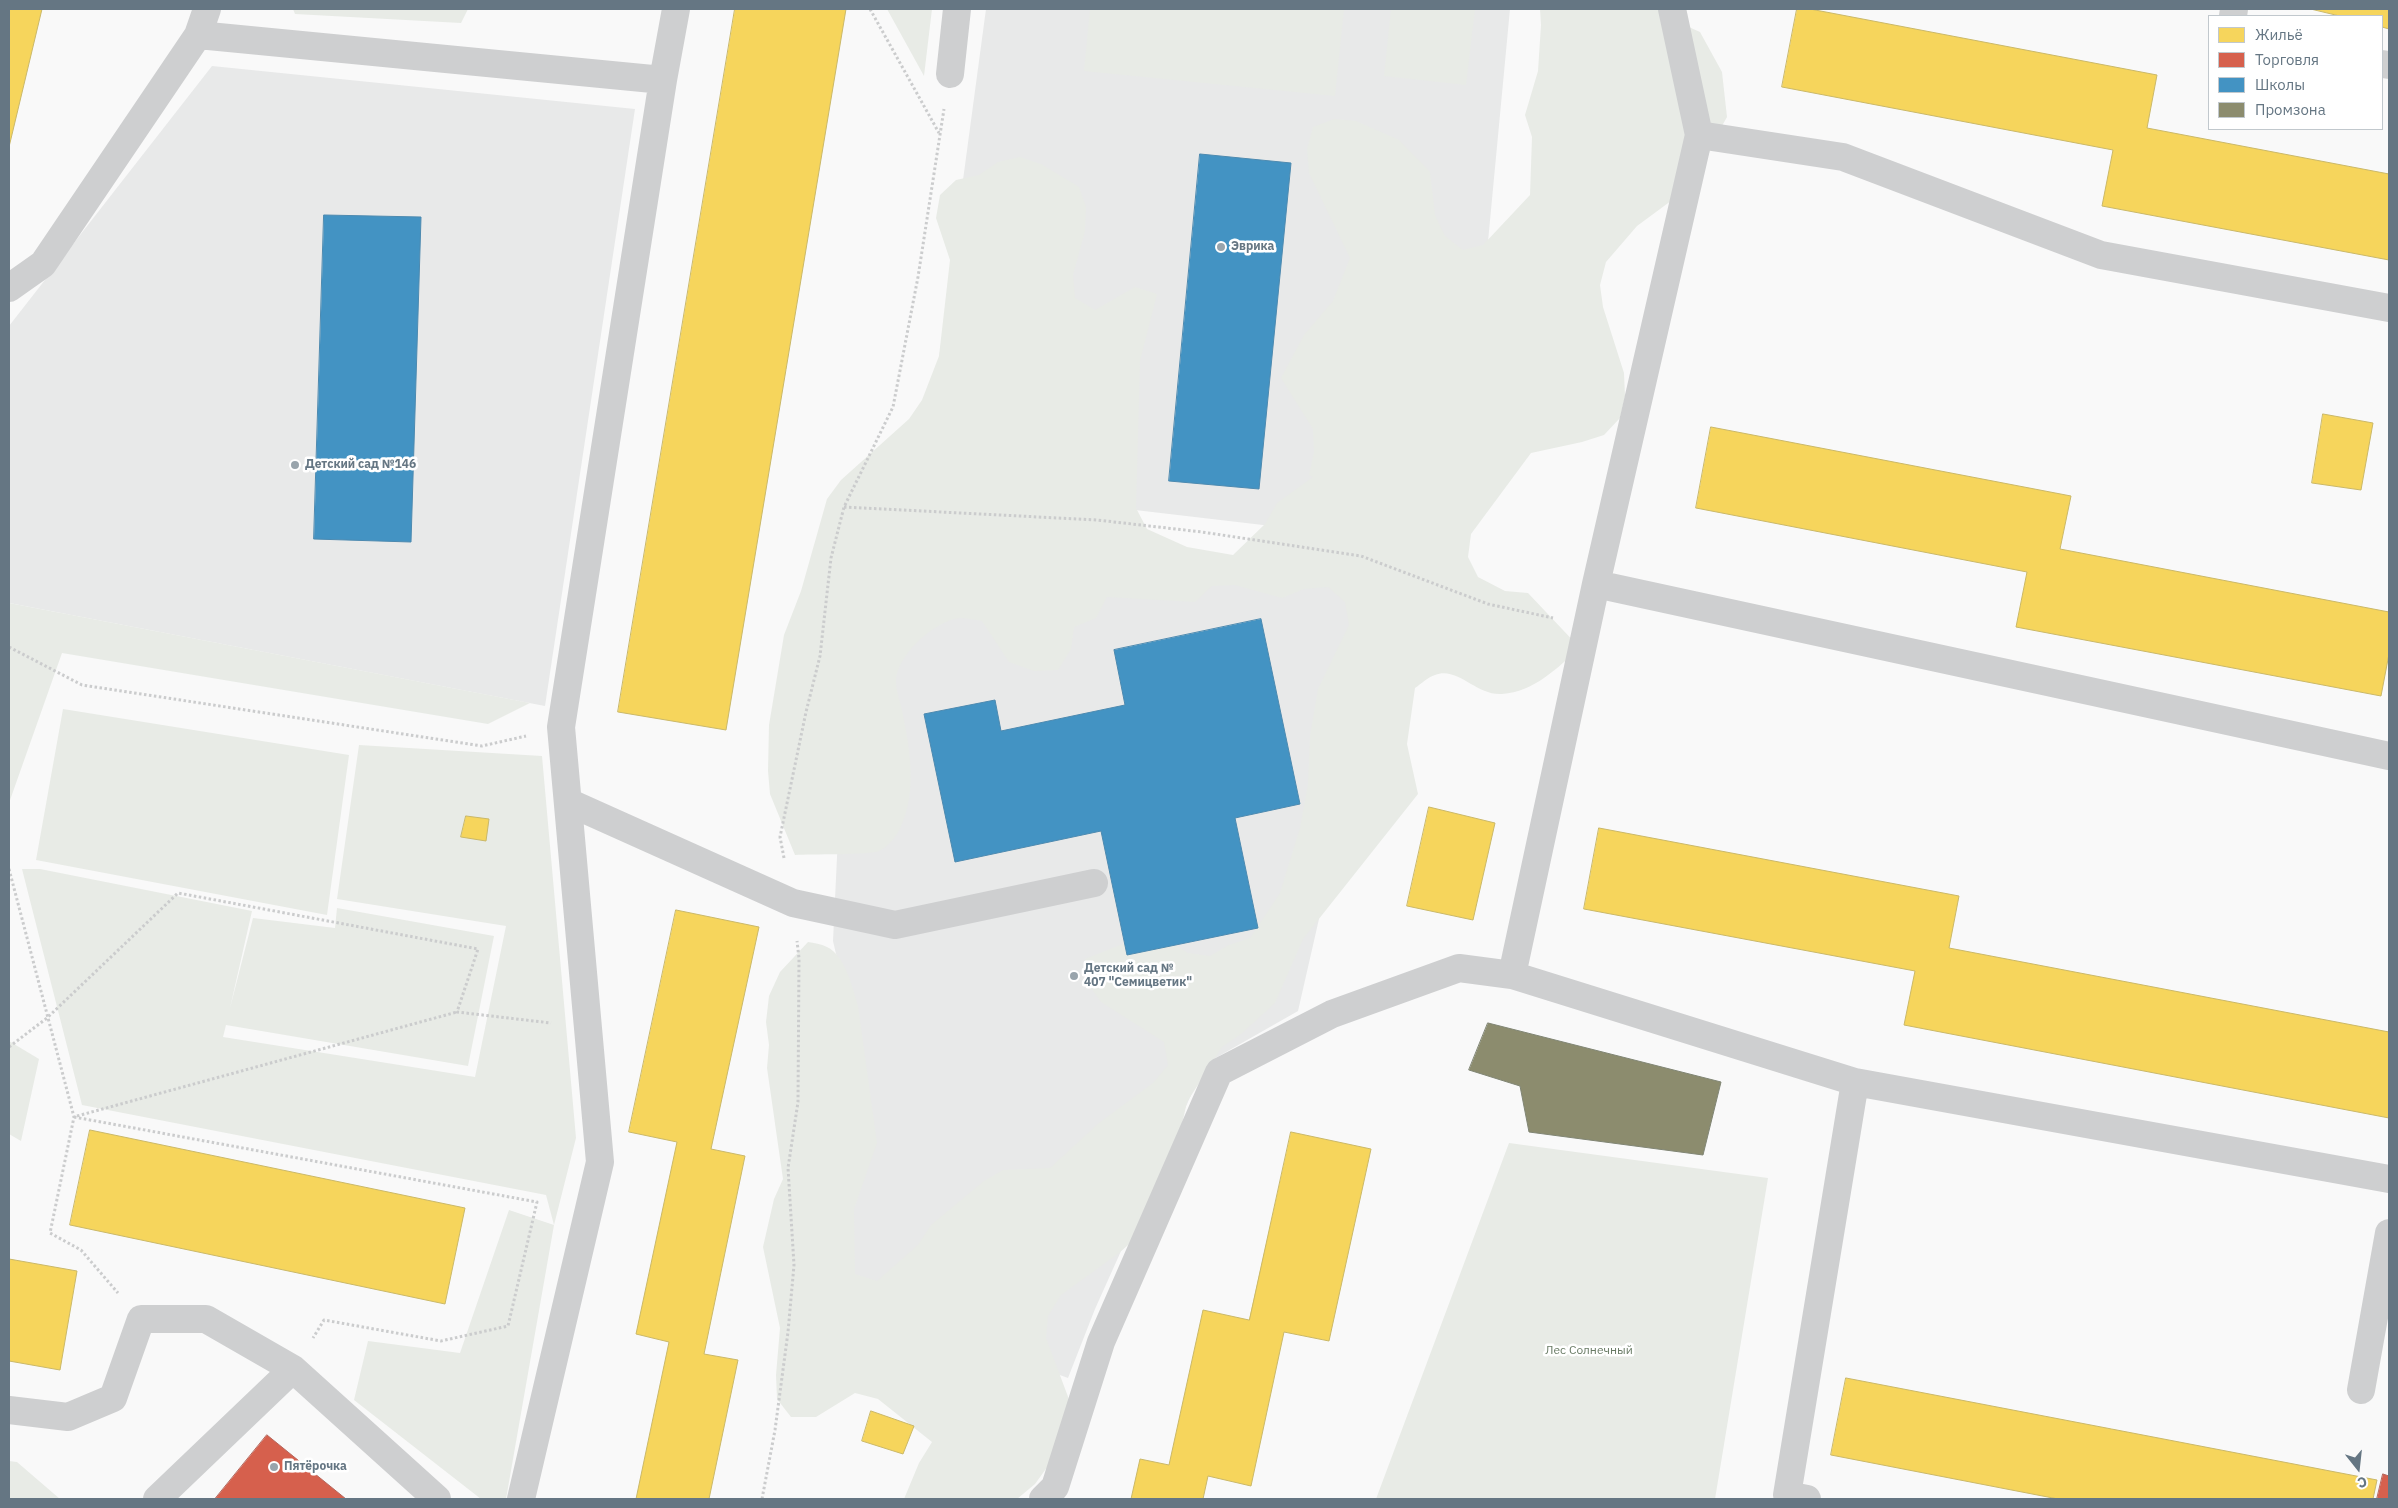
<!DOCTYPE html>
<meta charset="utf-8">
<style>
body{margin:0}
#map{position:relative;width:2398px;height:1508px;overflow:hidden;background:#f9f9f9;font-family:"IBM Plex Sans",sans-serif}
canvas{display:block}
.frame{position:absolute;inset:0;border:10px solid #657683;pointer-events:none}
.legend{position:absolute;left:2208px;top:15px;width:175px;height:115px;box-sizing:border-box;background:#fff;border:1px solid #c1c8cd;margin:0;padding:6px 9px;list-style:none;font-size:15px;color:#657683}
.legend li{display:flex;align-items:center;gap:10px;height:25px}
.legend b{width:25px;border:1px solid #c1c8cd}
.north{position:absolute;left:2333px;top:1443px;width:50px;height:50px;-webkit-text-stroke:4px #fff;paint-order:stroke;rotate:164deg;font-size:14px;font-weight:700;line-height:20px;text-align:center;color:#657683}
.north::after{content:'';display:block;margin:auto;width:18px;height:22px;background:#657683;clip-path:polygon(50% 0,100% 100%,50% 72%,0 100%)}
</style>
<div id="map">
<canvas width="2398" height="1508"></canvas>
<div class="frame"></div>
<ul class="legend">
<li><b style="height:14px;background:#f6d55c"></b>Жильё</li>
<li><b style="height:14px;background:#d6604d"></b>Торговля</li>
<li><b style="height:14px;background:#4393c3"></b>Школы</li>
<li><b style="height:14px;background:#8c8c6e"></b>Промзона</li>
</ul>
<div class="north">С</div>
</div>
<script>
const context = document.querySelector('canvas').getContext('2d');
context.lineJoin = 'round';
function fill(path, color) { context.fillStyle = color; context.fill(path, 'evenodd'); }
function strokePath(path, color, width, dash) { context.strokeStyle = color; context.lineWidth = width; context.lineCap = dash ? 'butt' : 'round'; context.setLineDash(dash || []); context.stroke(path); }
function label(font, color, halo, rows, align = 'center') {
  context.font = font + ' "IBM Plex Sans",sans-serif'; context.lineWidth = 5; context.setLineDash([]); context.textBaseline = 'middle'; context.strokeStyle = halo; context.fillStyle = color; for (const [text, x, y, turn = 0] of rows) {
    context.save(); context.translate(x, y); context.rotate((+turn || 0) * Math.PI / 180); context.textAlign = isNaN(turn) ? turn : align; if (halo) context.strokeText(text, 0, 0); context.fillText(text, 0, 0); context.restore();
  }
}
const built = new Path2D(`
 M986,9H1510L1459,548L922,485Z
 M212,66L635,109L545,706L9,603V326Z
 M859,556L1394,590L1298,1011L1205,1064L1095,1309L1068,1378L832,1292L853,1027L833,941L842,752Z`);
const green = new Path2D(`
 M293,9H468L461,23L295,14Z
 M887,9H932L924,76Z
 M1090,9H1344L1335,96L1084,71Z
 M1391,9H1475L1466,85L1384,76Z
 M1540,9H1665L1680,23L1700,32L1722,72L1727,117L1715,138L1698,181L1637,226L1606,262L1600,285L1603,307L1624,373L1625,396L1620,418L1604,435L1582,442L1531,453L1471,534L1468,557L1478,577L1505,591L1528,593L1580,648C1557,668 1534,692 1502,694C1476,696 1458,666 1435,675C1428,677 1421,684 1415,688L1407,744L1418,794L1303,939L1275,1003L1241,1034L1222,1047L1187,1102L1165,1199L1136,1238L1119,1253L1061,1295L1048,1316L1046,1338L1070,1402L1048,1466L1035,1484L1017,1499H904L919,1463L932,1442L878,1399L855,1393L816,1417H791L777,1399L776,1375L780,1328L763,1247L774,1199L783,1179L767,1068L769,1045L766,1022L769,996L780,972L808,942C814,943 821,944 827,947C845,955 853,989 858,1006L877,1143L854,1209L855,1274L877,1281L918,1245L931,1225L984,1181L1003,1170L1050,1168L1099,1123L1153,1083L1168,1065L1164,1042L1101,1002L1087,982L1085,959L1148,934L1169,941L1188,953L1210,956L1229,945L1250,938L1280,893L1300,828L1308,784L1310,736L1318,689L1349,625L1345,602L1328,587L1304,589L1282,598L1235,585L1212,586L1195,602L1107,597L1096,618L1074,627L1071,649L1058,670L1034,671L1009,662L982,621C975,620 967,618 960,618C935,620 896,656 896,681C896,692 901,704 903,715C910,751 917,791 901,826C897,836 889,846 879,851C870,855 810,854 795,855L770,794L768,771L769,725L784,635L801,591L827,499L841,480L909,419L922,400L939,356L950,260L936,218L940,195L956,180L979,175L998,162L1020,157L1041,164L1079,187L1086,207L1085,231L1073,275L1075,298L1095,310L1135,287L1157,294L1140,361L1136,508L1147,529L1187,547L1233,555L1265,524L1277,503L1313,477L1309,475L1314,452L1313,429L1281,378L1304,335L1333,301L1350,258L1309,173L1307,149L1313,127L1334,119L1356,121L1399,140L1430,172L1435,215L1445,236L1463,250L1483,245L1530,195L1532,137L1525,115L1538,71L1541,25Z
 M9,603L530,703L488,724L62,653L9,803Z
 M63,709L349,755L327,915L36,860Z
 M359,745L542,756L576,1138L554,1225L506,1499H481L354,1400L368,1341L460,1353L509,1210L554,1225L546,1195L82,1105L22,869H40L252,911L230,1008L253,918L335,928L337,908L494,936L468,1066L226,1025L223,1037L475,1077L506,926L337,899Z
 M9,1041L39,1059L21,1141L9,1134Z
 M1509,1143L1768,1178L1715,1499H1376Z
 M9,1461L17,1462L60,1499H9Z`);
const homes = new Path2D(`
 M9,9H42L9,147Z
 M735,9H846L726,730L618,712Z
 M1797,9H1810L2157,75L2147,128L2389,174V260L2102,206L2113,150L1782,87Z
 M2311,9H2389V29L2382,27V16H2340Z
 M2323,414L2373,423L2361,490L2312,483Z
 M1711,427L2071,496L2060,549L2389,612V654L2381,696L2016,627L2027,572L1696,508Z
 M1429,807L1495,823L1473,920L1407,906Z
 M466,816L489,819L486,841L461,837Z
 M1599,828L1959,896L1949,948L2389,1032V1118L1904,1025L1915,971L1584,909Z
 M676,910L759,927L711,1149L745,1156L704,1354L738,1360L709,1499H636L669,1342L636,1334L677,1142L629,1132Z
 M90,1130L465,1208L445,1304L70,1225Z
 M1291,1132L1371,1149L1329,1341L1284,1332L1251,1486L1208,1476L1203,1499H1131L1140,1459L1169,1465L1203,1310L1249,1320Z
 M9,1259L77,1271L60,1370L9,1361Z
 M1846,1378L2377,1480L2373,1499H2058L1831,1455Z
 M871,1411L914,1426L903,1454L862,1441Z`);
const shops = new Path2D(`
 M267,1435L346,1499H215Z
 M2383,1474L2389,1476V1499H2377Z`);
const schools = new Path2D(`
 M1200,154L1291,163L1259,489L1169,481Z
 M324,215L421,217L411,542L314,539Z
 M1261,619L1300,804L1235,818L1258,928L1127,955L1101,831L955,862L924,714L995,700L1001,731L1125,705L1114,650Z`);
const industry = new Path2D(`
 M1488,1023L1721,1082L1703,1155L1529,1132L1520,1086L1469,1070Z`);
const path = new Path2D(`
 M870,9L939,133
 M844,507L1097,520L1202,532L1361,556L1488,604L1553,618
 M9,647L82,685L482,746L526,736
 M784,858L780,837L806,712L820,656L831,558L844,507L893,407L918,277L944,109
 M9,869L74,1117L50,1233L81,1250L118,1293
 M9,1047L47,1018L178,893L478,949L457,1012L551,1023
 M77,1116L457,1012
 M74,1117L537,1202L508,1326L441,1341L324,1320L313,1338
 M762,1499L775,1430L788,1332L794,1265L788,1168L798,1102L799,958L797,941`);
const minor = new Path2D(`
 M207,9L198,35L663,80
 M2233,16L2234,9
 M2382,64L2389,65
 M950,74L957,9
 M1699,135L1843,157L2101,255L2389,308
 M9,288L43,264L198,35
 M1596,584L2389,756
 M568,802L793,903L895,925L1094,883
 M1512,975L1855,1082L1787,1495L1807,1499
 M1855,1082L2389,1179
 M2361,1390L2389,1233
 M9,1410L68,1417L113,1398L141,1319H206L293,1369L437,1499
 M157,1499L293,1369
 M521,1499L600,1162L561,727L663,80L676,9
 M1043,1499L1055,1487L1101,1342L1219,1072L1332,1014L1459,968L1512,975L1596,584L1699,135L1672,9`);
const markers = [
 [1221,247,5,"#99a4ac"],
 [295,465,5,"#99a4ac"],
 [1074,976,5,"#99a4ac"],
 [274,1467,5,"#99a4ac"]
];
const poiNames = [
 ["Эврика",1231,247],
 ["Детский сад №146",305,465],
 ["Детский сад №",1084,969],
 ["407 \"Семицветик\"",1084,983],
 ["Пятёрочка",284,1467]
];
const parkNames = [
 ["Лес Солнечный",1589,1351]
];
fill(built, '#e8e9e9');
fill(green, '#e8ebe6');
fill(homes, '#f6d55c');
strokePath(homes, '#cab868', 1);
fill(shops, '#d6604d');
strokePath(shops, '#b4675d', 1);
fill(schools, '#4393c3');
strokePath(schools, '#4d8ab0', 1);
fill(industry, '#8c8c6e');
strokePath(industry, '#808574', 1);
strokePath(path, '#cbcccd', 3, [2.5, 2.5]);
strokePath(minor, '#cecfd0', 28);
for (const [x, y, r, color] of markers) { const dot = new Path2D(); dot.arc(x, y, r, 0, 2 * Math.PI); context.fillStyle = color; context.fill(dot); strokePath(dot, '#fff', 2); }
label('bold 12px', '#657683', '#fff', poiNames, 'left');
label('12px', '#687a64', '#fff', parkNames);
</script>
